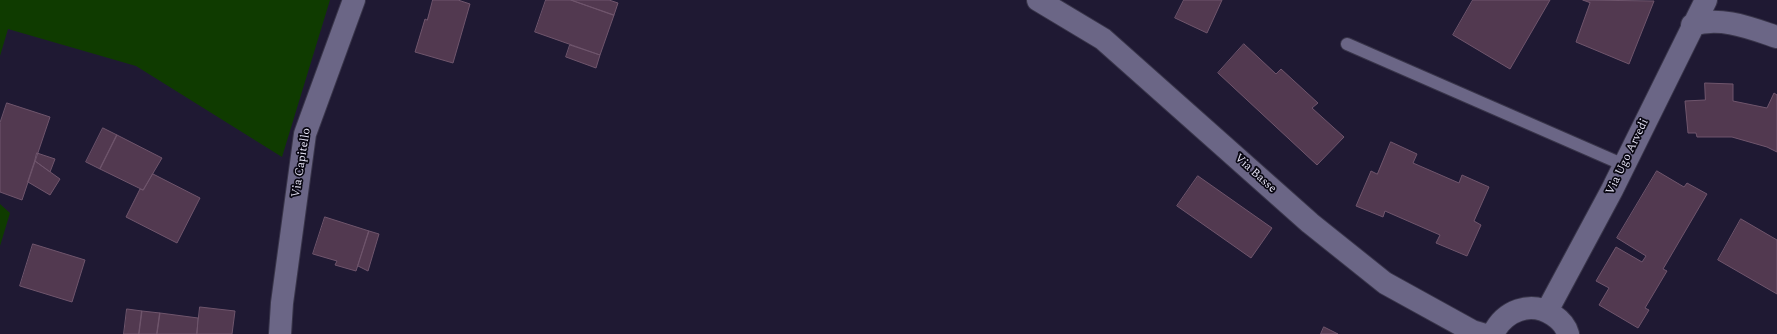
<!DOCTYPE html>
<style>
body{margin:0}
canvas{display:block;background:#1f1933}
</style>
<canvas width="1777" height="334"></canvas>
<script>
const context = document.querySelector('canvas').getContext('2d');
context.lineJoin = 'round';
function fill(path, color) { context.fillStyle = color; context.fill(path, 'evenodd'); }
function strokePath(path, color, width, dash) { context.strokeStyle = color; context.lineWidth = width; context.lineCap = dash ? 'butt' : 'round'; context.setLineDash(dash || []); context.stroke(path); }
function label(font, color, halo, rows, align = 'center') {
  context.font = font + ' Spectral,serif'; context.lineWidth = 3.5; context.setLineDash([]); context.textBaseline = 'middle'; context.strokeStyle = halo; context.fillStyle = color; for (const [text, x, y, turn = 0] of rows) {
    context.save(); context.translate(x, y); context.rotate((+turn || 0) * Math.PI / 180); context.textAlign = isNaN(turn) ? turn : align; if (halo) context.strokeText(text, 0, 0); context.fillText(text, 0, 0); context.restore();
  }
}
const green = new Path2D(`
 M0,0H330L282,157L136,66L8,29L0,56Z
 M0,204L10,213L0,246Z`);
const building = new Path2D(`
 M433,0H458L470,4L453,63L415,52L425,19L427,20Z
 M546,0H571L614,15L600,55L535,32Z
 M571,0H609L618,3L614,15Z
 M1184,0H1222L1207,33L1175,18Z
 M1473,0H1550L1510,69L1453,35Z
 M1583,0L1654,1L1629,64L1576,42L1590,3Z
 M1244,44L1276,74L1281,69L1318,103L1312,108L1344,137L1317,165L1218,73Z
 M570,45L600,55L596,68L566,57Z
 M1705,83L1733,84V101L1767,108L1774,93L1777,95V152L1767,147L1732,137H1697L1696,133H1688L1685,101L1705,100Z
 M7,103L50,117L22,200L0,192V123Z
 M103,128L117,135L100,169L86,162Z
 M117,135L162,158L143,190L100,169Z
 M1391,142L1417,154L1413,163L1459,183L1462,175L1489,187L1474,221L1481,225L1467,256L1436,243L1440,235L1385,211L1383,217L1356,206L1371,171L1377,174Z
 M37,153L55,159L50,172L35,161Z
 M35,161L60,179L50,195L28,182Z
 M1657,171L1684,187L1687,183L1707,194L1663,269L1667,271L1645,308L1649,310L1638,328L1599,305L1609,288L1596,281L1616,247L1642,262L1646,256L1617,238Z
 M153,174L200,198L177,243L126,217L140,189L143,190Z
 M1198,176L1272,228L1251,258L1177,206Z
 M325,217L369,231L356,271L335,265L337,261L313,254Z
 M1741,219L1777,240V294L1718,260Z
 M369,231L379,234L368,271L358,266Z
 M33,244L85,260L72,302L20,286Z
 M200,307L235,311L232,334H197Z
 M127,309L142,311L139,334H124Z
 M142,311L160,313L157,334H139Z
 M160,313L198,318L197,334H157Z
 M1324,327L1338,334H1321Z`);
const lane = new Path2D(`
 M1347,44L1624,165`);
const street = new Path2D(`
 M1038,0L1103,39L1310,223L1385,283L1472,331L1482,334
 M1692,25C1721,16 1750,28 1777,37
 M1547,311L1612,190L1706,0
 M280,334L282,303L305,134L354,0
 M1493,334C1504,311 1530,300 1553,315C1559,319 1566,326 1568,334`);
const streetNames = [
 ["Via Ugo Arvedi",1628,157,-64],
 ["Via Capitello",302,163,-81],
 ["Via Basse",1255,174,42]
];
fill(green, '#0f3b00');
fill(building, '#523950');
strokePath(building, '#6f556c', 1);
strokePath(lane, '#39354a', 14);
strokePath(street, '#39354a', 24);
strokePath(lane, '#6b6686', 12);
strokePath(street, '#6b6686', 22);
label('12px', '#e3e1f3', '#080611', streetNames);
</script>
